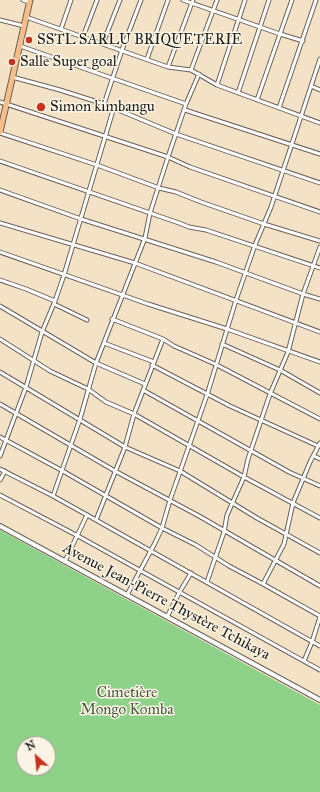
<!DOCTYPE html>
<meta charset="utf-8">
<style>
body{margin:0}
#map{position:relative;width:320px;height:792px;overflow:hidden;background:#f4e2c7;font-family:"IM FELL Great Primer",serif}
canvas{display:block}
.north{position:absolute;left:16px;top:736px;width:40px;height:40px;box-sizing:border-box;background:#fcf5e5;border:1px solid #a29e95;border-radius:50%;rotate:333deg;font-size:11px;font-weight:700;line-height:16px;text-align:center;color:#1c1c1c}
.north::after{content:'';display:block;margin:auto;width:14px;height:18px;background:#c8321e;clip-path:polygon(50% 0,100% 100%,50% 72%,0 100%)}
</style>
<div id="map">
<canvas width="320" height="792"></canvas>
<div class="north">N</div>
</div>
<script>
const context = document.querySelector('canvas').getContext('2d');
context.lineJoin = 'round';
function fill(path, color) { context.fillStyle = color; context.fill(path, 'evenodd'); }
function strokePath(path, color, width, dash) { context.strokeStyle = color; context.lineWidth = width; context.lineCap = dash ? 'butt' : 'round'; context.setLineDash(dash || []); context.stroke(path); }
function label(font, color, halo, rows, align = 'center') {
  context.font = font + ' "IM FELL Great Primer",serif'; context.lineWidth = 3; context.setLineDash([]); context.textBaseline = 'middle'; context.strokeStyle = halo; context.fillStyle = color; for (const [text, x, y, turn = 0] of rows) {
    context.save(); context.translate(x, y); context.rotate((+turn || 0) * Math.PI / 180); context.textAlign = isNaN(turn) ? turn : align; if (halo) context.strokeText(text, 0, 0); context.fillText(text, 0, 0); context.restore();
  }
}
const green = new Path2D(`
 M0,530L320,705V792H0ZM24,744H48V768H24Z`);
const minor = new Path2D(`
 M23,0L29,2
 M183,0L280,34L292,0
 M26,17L168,67L191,70L217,85L320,123
 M0,20L24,26
 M61,29L71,0
 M83,37L97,0
 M103,43L120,0
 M20,46L186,104
 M147,59L168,0
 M168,67L193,0
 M191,70L217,0
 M12,77L60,90L104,104L176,134L320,183
 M217,85L245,0
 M311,86L320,90
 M238,93L269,0
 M257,100L280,34L303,41
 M0,102L168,157L190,167L320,212
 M104,104L122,50L141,0
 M279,108L316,0
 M185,110L320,154
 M0,133L97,165L159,188L176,192L201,202L264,224L320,241
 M0,161L179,223L189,227L206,230L320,268
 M0,190L81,219L216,262L303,294L320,299
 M0,223L135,263L320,332
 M0,252L148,304L227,329L320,362
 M0,280L26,289L55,301
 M54,304L87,320
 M0,306L96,363L145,384
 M112,319L163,339L174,346L215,364L320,419
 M0,339L50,371L88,389L106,402L134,414L244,477L320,518
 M104,343L154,362
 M222,344L280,370L320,393
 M152,365L230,406L318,446
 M0,372L125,447L180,471L257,518L320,553
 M143,390L289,472L320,486
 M0,404L115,471L199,516L320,586
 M0,437L61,470L162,528L196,545L229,566L263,584L320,616
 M0,456L26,387L42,332L55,301L64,275L114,107
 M314,456L320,459
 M0,469L53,496
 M0,480L5,471
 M0,495L78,536L320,670
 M87,515L320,646
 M96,520L125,447L134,414L163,339
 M65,561L87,515L53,496L80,419L96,363L145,238L150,213L168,157L186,104L199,74
 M207,582L224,532L227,515L244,477L248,459L270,394L288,352L303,294L320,247
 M263,584L284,544L293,503L310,462L320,443
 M127,595L155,543L162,528L170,500L207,395L236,300L255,245L271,207L320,59
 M167,617L179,593L191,573
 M304,661L312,642L320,617`);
const tertiary = new Path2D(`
 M0,526L320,700`);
const trunk = new Path2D(`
 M0,132L30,0`);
const markers = [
 [29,40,4,"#c8321e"],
 [12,62,4,"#c8321e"],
 [41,107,5,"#c8321e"]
];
const poiNames = [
 ["SSTL SARLU BRIQUETERIE",37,40],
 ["Salle Super goal",20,62],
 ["Simon kimbangu",50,107]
];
const streetNames = [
 ["Avenue Jean-Pierre Thystère Tchikaya",166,602,28]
];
const parkNames = [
 ["Cimetière",127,693],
 ["Mongo Komba",127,710]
];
fill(green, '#8ed189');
strokePath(minor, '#686158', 5);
strokePath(tertiary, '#686158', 6);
strokePath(trunk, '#686158', 7);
strokePath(minor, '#fff', 3);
strokePath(tertiary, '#fff', 4);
strokePath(trunk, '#f8bd89', 5);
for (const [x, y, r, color] of markers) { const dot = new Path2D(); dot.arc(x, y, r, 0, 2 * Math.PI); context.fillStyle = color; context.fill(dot); strokePath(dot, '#fcf5e5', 1.5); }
label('15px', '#1c1c1c', '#fcf5e5', poiNames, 'left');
label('15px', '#1c1c1c', '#fcf5e5', streetNames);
label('15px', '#445b42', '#fcf5e5', parkNames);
</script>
